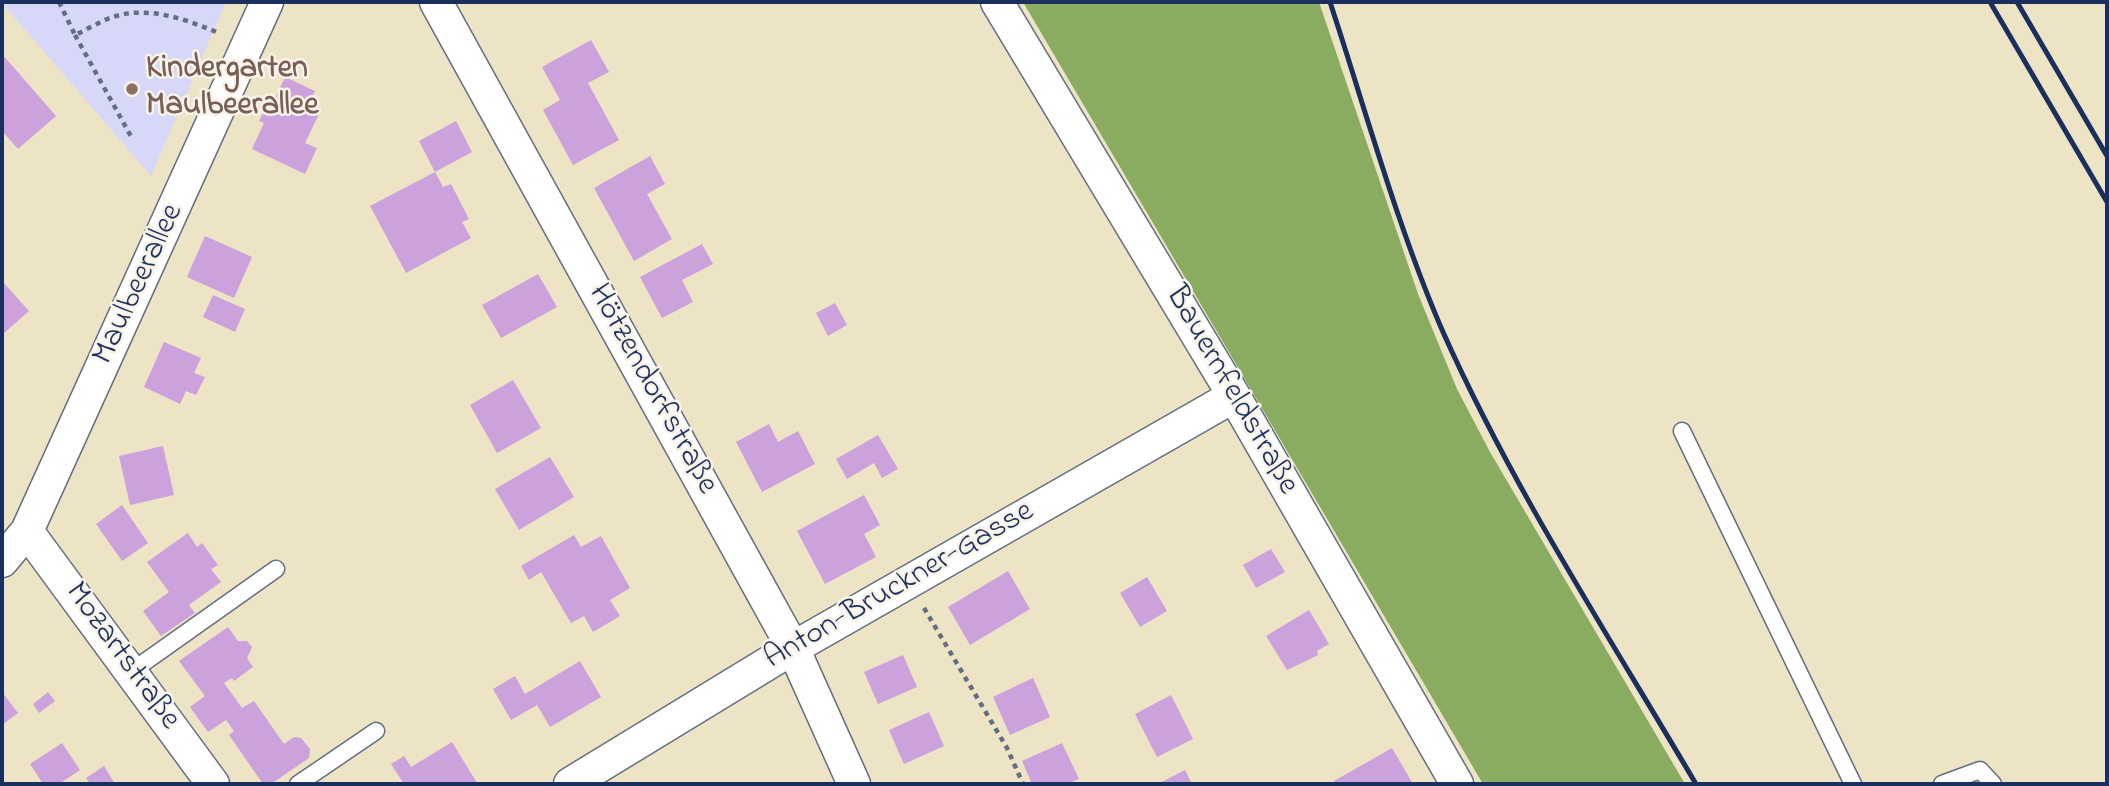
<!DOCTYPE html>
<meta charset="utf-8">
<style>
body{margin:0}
#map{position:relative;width:2109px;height:786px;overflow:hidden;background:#ede3c5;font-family:"Indie Flower",sans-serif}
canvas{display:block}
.frame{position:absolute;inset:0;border:4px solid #1b2f5e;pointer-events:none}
</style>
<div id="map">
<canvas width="2109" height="786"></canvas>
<div class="frame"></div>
</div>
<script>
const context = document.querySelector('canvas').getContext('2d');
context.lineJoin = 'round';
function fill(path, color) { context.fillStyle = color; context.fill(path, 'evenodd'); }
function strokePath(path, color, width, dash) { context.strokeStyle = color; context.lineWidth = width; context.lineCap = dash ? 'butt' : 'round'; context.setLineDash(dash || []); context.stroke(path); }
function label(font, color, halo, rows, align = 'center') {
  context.font = font + ' "Indie Flower",sans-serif'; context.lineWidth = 5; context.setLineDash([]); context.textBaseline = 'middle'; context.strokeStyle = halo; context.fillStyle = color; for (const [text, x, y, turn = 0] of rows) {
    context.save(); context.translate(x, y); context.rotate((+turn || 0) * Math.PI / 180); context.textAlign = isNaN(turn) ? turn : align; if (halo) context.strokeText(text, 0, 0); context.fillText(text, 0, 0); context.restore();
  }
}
const built = new Path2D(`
 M2,2H226L151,176L2,3Z`);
const forest = new Path2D(`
 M1023,2H1319L1418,294L1457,389L1490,452L1685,784H1483Z`);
const building = new Path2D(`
 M591,40L609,72L588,83L619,140L573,165L543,110L560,100L542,67Z
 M2,54L56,116L18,149L2,131Z
 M285,77L315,91L308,106L320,112L305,143L317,148L305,174L252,149L264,123L259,121L266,107L270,109Z
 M456,121L472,152L435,172L419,141Z
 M650,156L665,184L647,194L672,239L634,261L594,188Z
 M435,172L443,187L451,184L469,219L462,222L471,238L406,273L370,206Z
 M205,236L252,257L234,298L187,277Z
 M702,244L713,264L682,280L693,302L662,318L640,277Z
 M538,274L557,307L501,338L482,305Z
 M2,281L29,311L2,335Z
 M213,295L245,309L235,332L203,317Z
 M835,303L847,325L828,336L816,313Z
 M164,342L201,358L194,373L205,377L196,395L186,391L180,404L144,387Z
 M513,380L541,428L497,453L470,405Z
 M769,424L778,442L798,431L815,464L762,492L736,442Z
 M878,435L898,469L882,478L874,463L847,479L836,459Z
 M163,446L174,495L130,505L119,456Z
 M550,457L574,497L519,530L495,489Z
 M864,495L880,525L864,534L876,557L825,584L797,531Z
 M122,505L148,543L122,561L96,524Z
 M188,533L197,547L202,543L218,565L211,569L221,582L189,605L195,613L161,636L143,611L169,592L147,562Z
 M574,535L581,547L601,536L630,588L610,600L620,616L593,632L584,616L571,623L541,572L529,580L521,566Z
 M1271,549L1285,572L1256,588L1243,565Z
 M1008,571L1030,609L970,645L948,607Z
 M1147,577L1167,611L1140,627L1120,593Z
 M1309,610L1329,644L1317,651L1318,655L1287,670L1266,636Z
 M228,627L238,641H247L252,647L247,658L253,667L234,681L232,678L224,683L242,708L254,701L284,744L294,737L301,738L310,749L309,758L271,784H263L229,735L234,731L226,720L208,732L190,707L205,696L179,661Z
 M903,655L917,687L878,704L864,672Z
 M580,661L601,697L550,727L537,705L511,720L493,689L515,676L525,694Z
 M1033,678L1050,717L1010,735L993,697Z
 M2,692L18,713L2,725Z
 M48,692L55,701L39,713L33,704Z
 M1171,695L1193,739L1157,757L1135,714Z
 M929,712L944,746L904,764L889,730Z
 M452,742L477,783L475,784H404L391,764L404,756L411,767Z
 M62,743L80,770L59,784H43L30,764Z
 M1062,743L1079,779L1066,784H1032L1022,761Z
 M1392,748L1413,784H1335L1334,781Z
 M104,766L115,784H90L86,778Z
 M1185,770L1192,784H1158Z`);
const path = new Path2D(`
 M59,2L75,35C88,29 102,20 116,16C151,6 187,20 219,33
 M75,35L133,140
 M924,608L1007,748L1023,784`);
const lane = new Path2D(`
 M1682,431L1853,784
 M132,671L276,569
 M298,784L376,731
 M1942,784L1980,770L1993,784`);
const street = new Path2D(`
 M436,2L793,648L854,784
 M997,2L1234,396L1457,784
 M27,531L213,784
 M2,561L27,531L267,2
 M570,784L793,648L1234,396`);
const rail = new Path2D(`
 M1330,2C1366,111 1397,226 1443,332C1513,489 1609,636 1696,784
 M1990,2L2107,202
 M2017,2L2107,156`);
const markers = [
 [132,89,7,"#8d6e63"]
];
const educationNames = [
 ["Kindergarten",146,71],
 ["Maulbeerallee",146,108]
];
const streetNames = [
 ["Maulbeerallee",140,285,-65],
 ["Hötzendorfstraße",651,390,61],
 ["Bauernfeldstraße",1230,391,60],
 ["Anton-Bruckner-Gasse",900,587,-30],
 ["Mozartstraße",121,657,54]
];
fill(built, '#d7d7f8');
fill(forest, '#89ac60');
fill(building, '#cca2dc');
strokePath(lane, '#646e82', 19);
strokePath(street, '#646e82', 35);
strokePath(path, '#646e82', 4.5, [5, 5]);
strokePath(lane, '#fff', 16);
strokePath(street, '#fff', 32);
strokePath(rail, '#1b2f5e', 5);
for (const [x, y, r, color] of markers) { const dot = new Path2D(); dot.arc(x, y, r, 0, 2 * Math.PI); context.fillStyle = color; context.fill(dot); strokePath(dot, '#f7f3e8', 2.5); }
label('bold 32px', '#785e54', '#f7f3e8', educationNames, 'left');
label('32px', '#1b2f5e', '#f7f3e8', streetNames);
</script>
